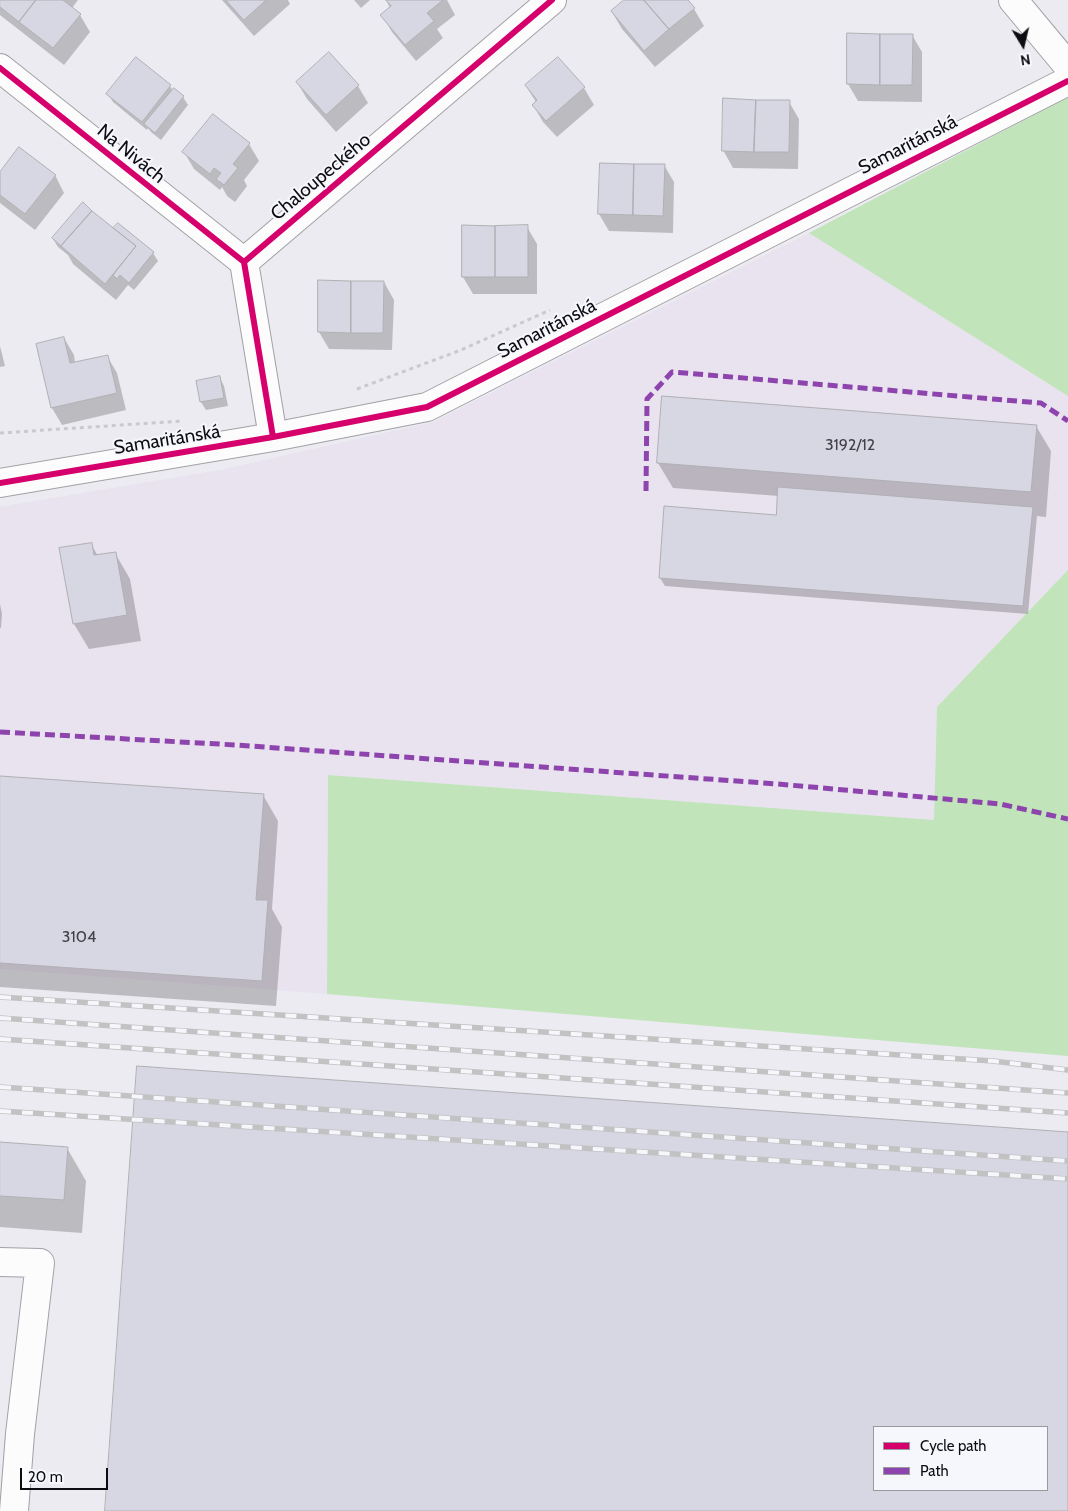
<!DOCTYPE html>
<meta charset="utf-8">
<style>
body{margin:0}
#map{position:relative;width:1068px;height:1511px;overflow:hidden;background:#ebebf1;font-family:Cabin,sans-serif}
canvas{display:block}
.legend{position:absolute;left:873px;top:1426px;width:175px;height:65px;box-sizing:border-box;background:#f6f6fd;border:1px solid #99999f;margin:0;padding:6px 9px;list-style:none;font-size:15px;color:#0d0d11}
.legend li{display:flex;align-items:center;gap:10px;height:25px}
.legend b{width:25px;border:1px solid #99999f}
.north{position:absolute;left:998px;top:20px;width:50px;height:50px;-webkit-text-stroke:4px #f6f6fd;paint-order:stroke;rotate:171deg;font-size:14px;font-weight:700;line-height:20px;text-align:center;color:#0d0d11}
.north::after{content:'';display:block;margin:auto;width:18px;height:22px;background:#0d0d11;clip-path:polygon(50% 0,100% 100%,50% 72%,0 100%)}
.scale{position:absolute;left:20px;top:1468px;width:88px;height:22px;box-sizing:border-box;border:2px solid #0d0d11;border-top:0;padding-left:6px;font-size:15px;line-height:18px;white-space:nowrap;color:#0d0d11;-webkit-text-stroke:4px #f6f6fd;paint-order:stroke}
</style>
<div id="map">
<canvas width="1068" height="1511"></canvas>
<ul class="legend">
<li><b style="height:6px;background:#d6006c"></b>Cycle path</li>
<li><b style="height:6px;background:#8e44ad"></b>Path</li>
</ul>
<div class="north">N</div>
<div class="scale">20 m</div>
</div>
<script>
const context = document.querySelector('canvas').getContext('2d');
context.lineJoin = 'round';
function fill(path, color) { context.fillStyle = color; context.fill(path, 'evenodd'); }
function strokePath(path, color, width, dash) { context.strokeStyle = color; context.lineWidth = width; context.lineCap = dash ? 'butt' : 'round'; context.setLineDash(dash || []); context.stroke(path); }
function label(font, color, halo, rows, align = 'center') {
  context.font = font + ' Cabin,sans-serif'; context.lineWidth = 4; context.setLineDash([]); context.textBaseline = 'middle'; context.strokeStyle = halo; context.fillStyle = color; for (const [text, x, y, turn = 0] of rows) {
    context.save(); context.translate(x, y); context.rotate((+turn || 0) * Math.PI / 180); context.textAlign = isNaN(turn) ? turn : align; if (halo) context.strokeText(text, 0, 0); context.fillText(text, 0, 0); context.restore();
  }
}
const industrial = new Path2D(`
 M809,233L1068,396V570L937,707L934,820L328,775L327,994L0,969V507L225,469L433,422Z`);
const green = new Path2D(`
 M1068,97V396L809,233Z
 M1068,570V1056L327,994L328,775L934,820L937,707Z`);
const shadow = new Path2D(`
 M0,0H78L72,8L80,15L90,32L64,65L0,15Z
 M222,0H288L290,4L254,36Z
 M354,0H370L361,8Z
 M386,0H447L455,15L437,29L443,38L416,61L392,32L382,15L390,8Z
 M626,0H686L694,9L704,26L655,67L622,29L612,12Z
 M912,35L922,52V102L858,101L848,84Z
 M329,54L358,86L368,103L336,132L307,99L297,82Z
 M136,59L170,86L173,91L183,97L188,105L161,140L151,132L148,128L147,130L113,102L108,94Z
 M526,86L584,88L594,105L557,137L543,122L533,105L536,102Z
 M789,102L799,119L798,169L733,168L723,150Z
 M249,144L259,161L244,180L247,186L235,202L227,196L222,187L220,190L194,169L184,152Z
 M664,165L674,182L673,233L609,231L599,214Z
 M0,174L55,175L64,193L35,230L0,203Z
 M527,227L537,244V294H473L463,277Z
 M114,230L153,253L158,261L134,290L128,285L116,300L73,264L68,255L58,247L53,239Z
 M384,282L394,300L392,350L329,349L319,332Z
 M64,338L74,355L75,363L107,356L117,373L126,410L62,425L52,408L37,345Z
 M0,346L5,366L0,367Z
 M220,378L224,386L228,406L206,410L201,402L197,382Z
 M1036,426L1051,451L1046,517L1037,516L1028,614L665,586L660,578L777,516L779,496L673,488L658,463Z
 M91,544L98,556L115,553L130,579L141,641L89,649L74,624L61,549Z
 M0,604L2,614L1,628H0Z
 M0,777L263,795L278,821L272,909L282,927L276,1006L0,987Z
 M1068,1134V1511H106ZM874,1427H1047V1490H874Z
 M0,1143L67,1148L86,1181L82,1233L0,1227Z`);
const building = new Path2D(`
 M0,0H36L19,22L0,7Z
 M36,0H63L81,14L53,48L19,22Z
 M226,0H266L244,20Z
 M386,0H443L427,13L434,21L405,45L380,15L391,6Z
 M624,0H644L669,29L644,51L611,11Z
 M644,0H688L695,8L669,29Z
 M847,33L880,34V85L847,84Z
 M880,34H913L912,85H880Z
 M329,52L359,85L326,115L296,82Z
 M136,57L171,85L142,122L106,94Z
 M558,57L585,87L546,121L532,105L537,100L525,85Z
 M174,88L184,96L155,133L144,124Z
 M723,98L756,100L754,152L722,151Z
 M756,100H790L789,152H754Z
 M213,114L250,143L233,164L238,168L224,185L216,179L221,173L214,168L210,174L182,152Z
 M19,147L56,175L25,214L0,195V172Z
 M600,163L634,164L633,215L598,214Z
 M634,164H665L663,216L633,215Z
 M83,202L92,211L61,246L52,238Z
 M92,211L136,246L105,284L61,246Z
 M118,223L154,252L129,283L120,275L117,279L113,275L136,246L113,228Z
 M462,225L495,226V277H462Z
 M528,225V277H495V226Z
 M318,280L351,281V333L318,332Z
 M351,281H384L383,333H351Z
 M64,337L70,363L108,355L117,393L51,408L36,344Z
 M220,376L224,398L200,402L196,381Z
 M662,396L1037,425L1031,492L657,463Z
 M778,487L1033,507L1023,606L659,578L664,506L776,515Z
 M92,543L94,555L116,552L127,615L73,624L59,548Z
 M0,776L264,794L256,900H268L262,981L0,963Z
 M137,1066L1068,1132V1511H105ZM874,1427H1047V1490H874Z
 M0,1142L68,1147L64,1200L0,1196Z`);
const path = new Path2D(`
 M357,389L461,350L550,310
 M0,433L182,421`);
const minor = new Path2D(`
 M1013,0L1068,66
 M0,68L244,262
 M273,437L244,262L552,0
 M0,483L273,437L427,407L1068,81
 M0,1262L40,1263L20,1434L14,1511`);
const rail = new Path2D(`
 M0,997L993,1061L1068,1070
 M0,1018L1068,1093
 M0,1039L1068,1113
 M0,1087L1068,1161
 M0,1111L1068,1179`);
const quiet = new Path2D(`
 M646,491L647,399L672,372L1041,403L1068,421
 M0,732L236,745L778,784L1000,804L1068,819`);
const cycleway = new Path2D(`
 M0,68L244,262
 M273,437L244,262L552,0
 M0,483L273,437L427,407L1068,81`);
const numberNames = [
 ["3192/12",850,445],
 ["3104",79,937]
];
const streetNames = [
 ["Samaritánská",908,145,-27],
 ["Na Nivách",131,154,39],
 ["Chaloupeckého",321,177,-40],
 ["Samaritánská",547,329,-27],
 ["Samaritánská",167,440,-9]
];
fill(industrial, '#e9e2ef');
fill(green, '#c2e4ba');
fill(shadow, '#0003');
fill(building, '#d7d6e3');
strokePath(building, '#b0b0b4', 1);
strokePath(minor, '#a1a1a6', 30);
strokePath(path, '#cacacd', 3, [4, 4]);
strokePath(minor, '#fcfcfd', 28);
strokePath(rail, '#c2c2c3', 5.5);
strokePath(rail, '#f6f6fd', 4, [11]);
strokePath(quiet, '#8e44ad', 5, [10, 5]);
strokePath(cycleway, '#d6006c', 6);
label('16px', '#424148', null, numberNames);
label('19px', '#0d0d11', '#f6f6fd', streetNames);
</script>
